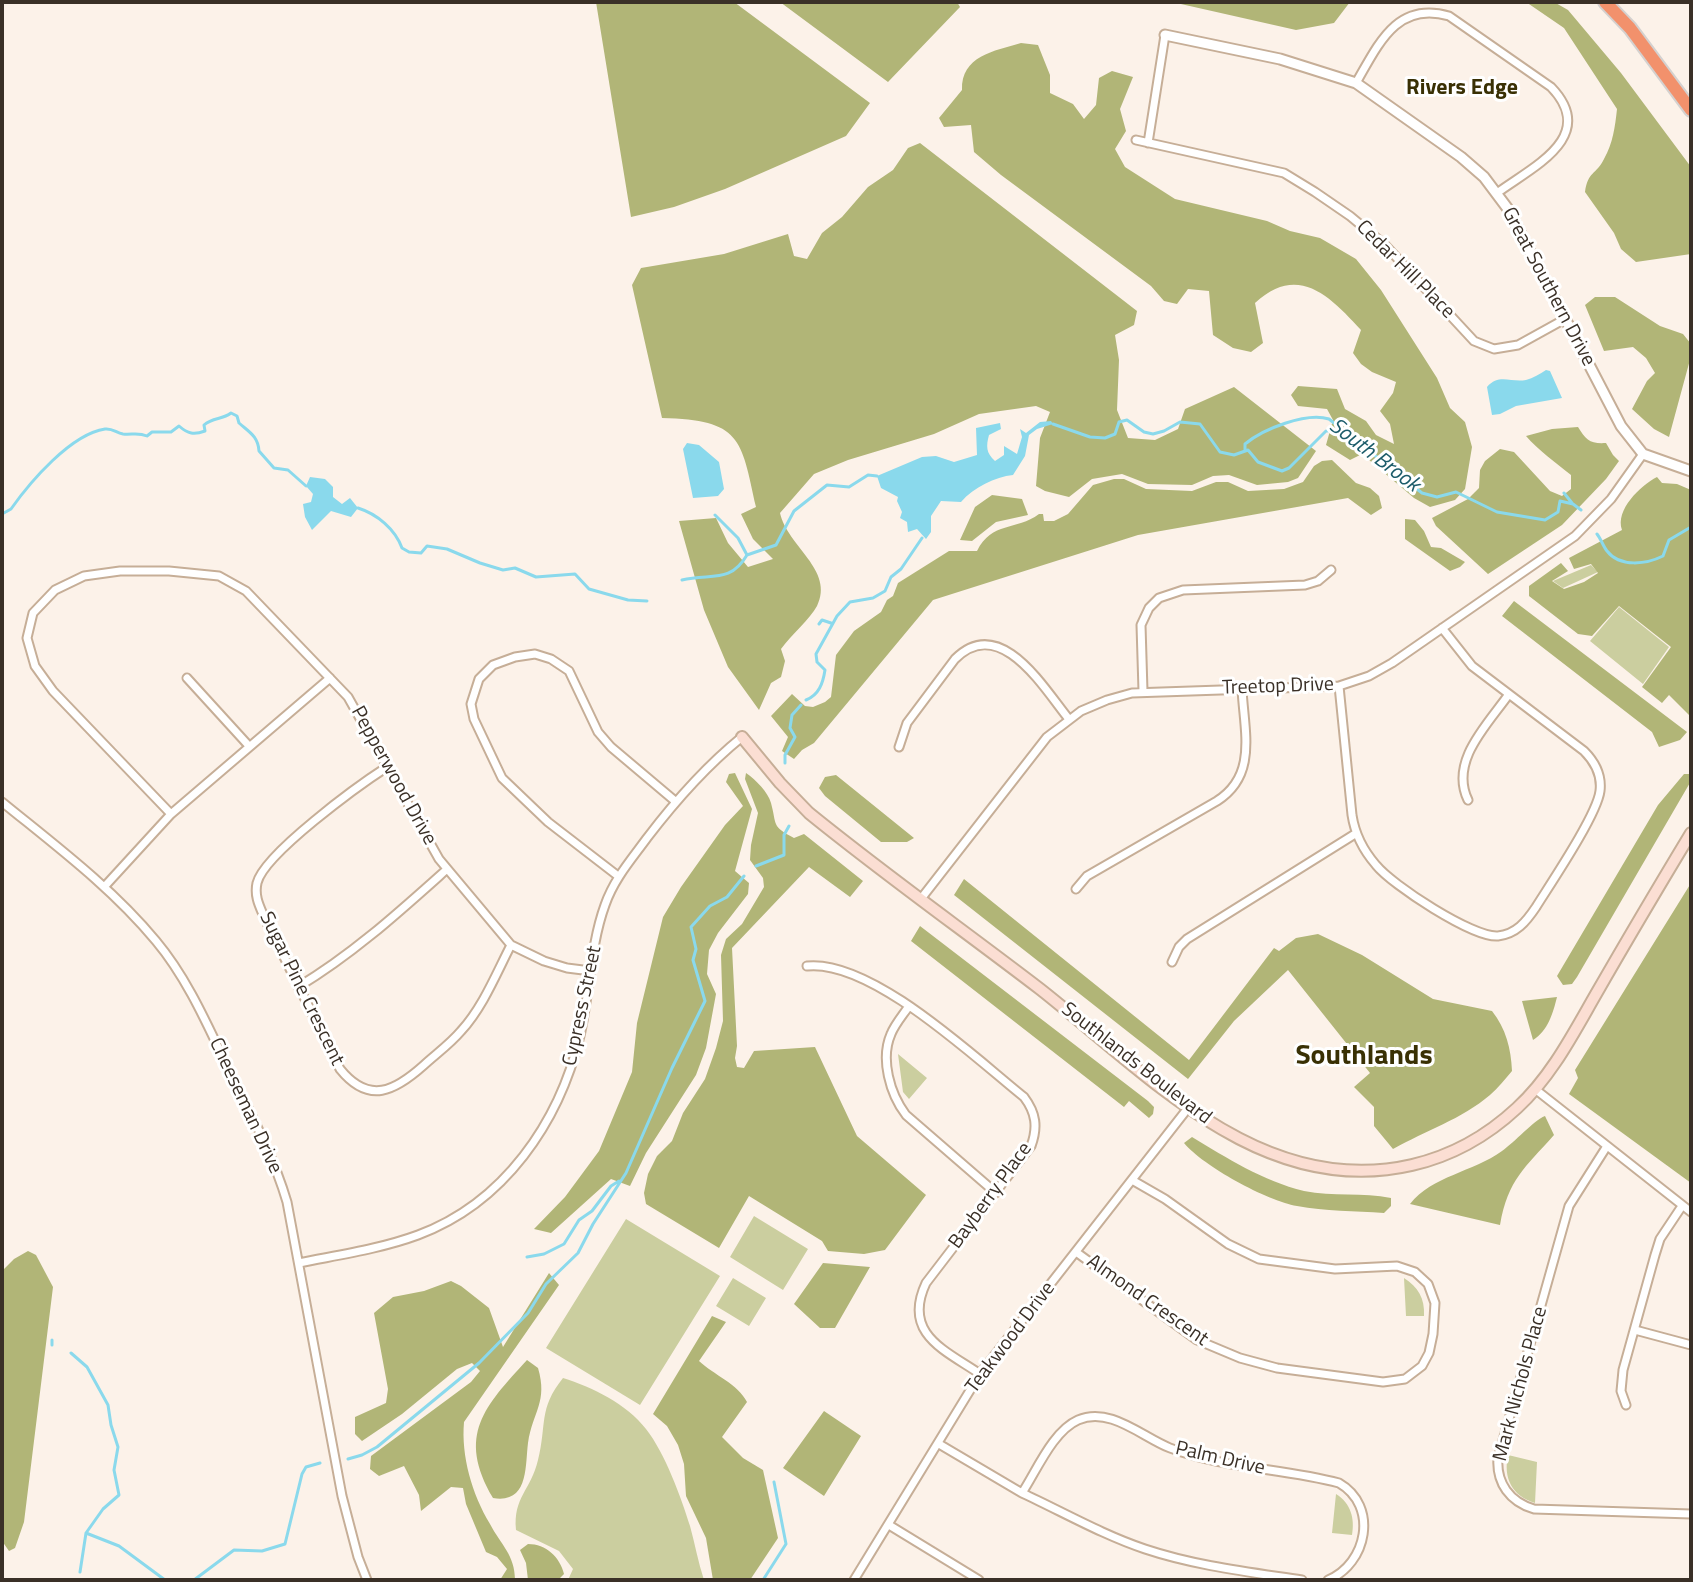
<!DOCTYPE html>
<style>
body{margin:0}
#map{position:relative;width:1693px;height:1582px;overflow:hidden;background:#fcf2e9;font-family:"Titillium Web",sans-serif}
canvas{display:block}
.frame{position:absolute;inset:0;border:4px solid #3a3027;pointer-events:none}
</style>
<div id="map">
<canvas width="1693" height="1582"></canvas>
<div class="frame"></div>
</div>
<script>
const context = document.querySelector('canvas').getContext('2d');
context.lineJoin = 'round';
function fill(path, color) { context.fillStyle = color; context.fill(path, 'evenodd'); }
function strokePath(path, color, width, dash) { context.strokeStyle = color; context.lineWidth = width; context.lineCap = dash ? 'butt' : 'round'; context.setLineDash(dash || []); context.stroke(path); }
function label(font, color, halo, rows, align = 'center') {
  context.font = font + ' "Titillium Web",sans-serif'; context.lineWidth = 6; context.setLineDash([]); context.textBaseline = 'middle'; context.strokeStyle = halo; context.fillStyle = color; for (const [text, x, y, turn = 0] of rows) {
    context.save(); context.translate(x, y); context.rotate((+turn || 0) * Math.PI / 180); context.textAlign = isNaN(turn) ? turn : align; if (halo) context.strokeText(text, 0, 0); context.fillText(text, 0, 0); context.restore();
  }
}
const green = new Path2D(`
 M1591,565L1598,572L1563,588L1553,581Z
 M1619,607L1669,647L1643,684L1590,641Z
 M898,1054L927,1078L909,1099L903,1092Z
 M754,1216L808,1249L783,1290L730,1257Z
 M626,1219L720,1276L640,1405L546,1348Z
 M733,1278L766,1298L749,1326L716,1306Z
 M1404,1278C1418,1287 1425,1298 1424,1316H1406Z
 M563,1378C592,1387 627,1404 646,1429C665,1453 681,1497 690,1526C695,1544 698,1562 704,1580H568L573,1569L559,1551L516,1530C513,1497 531,1490 538,1460C547,1425 538,1409 563,1378Z
 M1508,1455L1537,1462L1535,1503C1512,1496 1503,1478 1508,1455Z
 M1336,1494C1351,1503 1355,1519 1352,1535L1332,1533Z`);
const forest = new Path2D(`
 M596,2H734L870,103L846,136L725,189L674,207L631,217Z
 M780,2H957L960,7L888,82Z
 M1172,2H1350L1334,23L1296,30Z
 M1526,2H1554L1568,10L1621,73L1691,167V254L1636,262L1621,249L1614,233L1585,192C1588,171 1596,175 1604,159C1613,143 1615,127 1617,109L1564,28Z
 M1021,43L1038,45L1050,75V93L1073,104L1084,119L1096,105L1099,78L1112,71L1133,77L1120,109L1126,131L1115,149L1125,167L1175,199L1267,221L1290,231L1320,238L1356,259L1381,290L1437,378L1450,408L1465,422L1472,447L1465,489L1455,500L1430,507L1414,498L1362,454L1350,460L1326,445L1333,420L1327,409L1298,406L1291,395L1298,386L1337,389L1345,409L1366,421L1376,435L1394,444L1390,424L1380,411L1393,393L1396,382L1372,372L1361,364L1353,353L1361,330C1330,296 1298,263 1255,303L1263,343L1251,352L1233,348L1213,335L1209,291L1188,289L1177,304L1164,301L1151,286L1001,175L974,152L971,125L944,127L939,118L962,90C961,56 994,51 1021,43Z
 M920,143L1137,311L1134,325L1115,335L1119,360L1117,410L1128,438L1155,440L1178,429L1185,409L1234,387L1316,451L1298,478L1288,482L1257,485L1229,475L1213,476L1192,485L1148,484L1122,474L1092,479L1069,497L1045,491L1036,486L1040,438L1050,412L1036,406L979,414L934,434L848,460L814,474L780,513C787,546 835,570 817,606C810,619 791,635 781,649L785,661L781,677L771,683L759,710L728,667L704,610L679,521L716,518L728,543L748,567L773,559L753,539L741,514L756,507C741,438 741,420 662,418L632,285L641,268L724,254L788,234L794,256L807,259L822,233L842,217L868,187L893,170L908,148Z
 M1595,297H1615L1660,326L1683,334L1691,344V356L1669,437L1654,429L1632,409L1647,381L1655,373L1646,358L1633,347L1604,351L1585,305Z
 M1578,427C1586,440 1590,444 1606,443L1613,455L1619,461L1606,479L1562,525L1488,574L1436,526L1432,518L1468,499L1479,488L1480,470L1485,461L1500,449L1514,452L1550,491L1562,496L1571,489V475C1556,463 1538,450 1526,436L1552,429Z
 M1332,460L1356,483L1370,488L1379,496L1382,508L1371,515L1348,498L1138,535L933,600L814,743L802,750L794,759L782,751L788,737L771,716L792,694L805,706L813,707L825,702L831,697L836,655L854,631L881,612L887,600L893,596L898,583L949,551H977C992,521 1016,531 1039,514H1043L1044,521H1054L1068,514L1093,485L1114,479H1124L1146,489L1192,491L1216,482H1228L1248,491L1284,489L1303,482L1314,466L1322,461Z
 M1657,477L1662,483L1677,484L1691,490V717L1669,695L1662,703L1642,687L1671,647L1619,606L1592,636L1578,634L1529,596V586L1561,563L1568,571L1552,581L1564,589L1584,582L1598,573L1591,564L1574,569L1569,558L1622,530C1615,510 1640,486 1657,477Z
 M992,495L1022,499L1028,515L996,522L972,541L960,540L975,507Z
 M1405,519L1415,520L1424,531L1431,547L1441,548L1465,562L1460,567L1450,571L1405,539Z
 M1514,601L1687,732L1680,740L1659,747L1652,732L1502,616Z
 M735,773L752,809L735,871L749,883L748,894L718,933L709,950L707,974L716,994L706,1048L696,1075L646,1153L630,1186L611,1179L551,1233L534,1229L565,1197L599,1151L632,1072L637,1023L663,917L681,887L725,825L743,806L726,782L729,774Z
 M746,773C756,780 768,792 771,803C777,825 771,826 794,838L804,834L863,881L850,897L809,867L732,948L737,1046L735,1058L737,1067L744,1068L754,1051L815,1047L857,1136L926,1195L885,1250L864,1254L828,1251L822,1241L749,1196L719,1248L646,1204L644,1193L648,1174L657,1156L672,1141L683,1113L705,1079L716,1048L723,1021L721,955L726,939L742,924L764,887L763,878L750,860L751,845L758,813L745,779Z
 M1684,774H1691V781L1577,977L1572,984L1563,985L1557,976L1658,805Z
 M836,775L914,838L907,842H881L825,796L819,788L825,777Z
 M964,879L1189,1060L1274,948L1279,951L1296,938L1318,934L1362,955L1433,999L1492,1011C1506,1029 1511,1048 1512,1071C1505,1079 1498,1088 1490,1095C1462,1119 1425,1131 1393,1149L1374,1126V1107L1354,1087L1370,1073L1288,970L1234,1021L1188,1079L954,895Z
 M1691,883V1183L1569,1094L1578,1078L1575,1070Z
 M920,926L1148,1101L1154,1107L1153,1114L1149,1118L1129,1101L1124,1107L911,941Z
 M1557,997C1553,1013 1548,1031 1533,1040L1522,1001Z
 M1545,1116L1554,1135C1525,1168 1508,1179 1500,1225L1410,1204C1432,1176 1473,1172 1502,1151C1515,1142 1533,1121 1545,1116Z
 M1192,1137C1227,1158 1263,1181 1304,1191C1333,1197 1363,1192 1391,1198V1206L1384,1213C1355,1211 1325,1211 1297,1206C1267,1201 1203,1166 1184,1143Z
 M28,1251L36,1255L53,1287L24,1522L15,1548L9,1551L2,1541V1271L14,1259Z
 M823,1263L870,1267L835,1328H820L794,1304Z
 M549,1273L559,1285L464,1422C461,1456 472,1494 490,1524C501,1545 515,1555 515,1580H500L507,1569L497,1557L486,1552L466,1504L463,1488L451,1487L421,1511L419,1495L404,1466L379,1476L370,1469L371,1456L471,1382L480,1371L472,1363L457,1369L402,1414L362,1441L355,1434V1417L386,1403L388,1389L374,1313L393,1297L424,1291L451,1281L461,1286L489,1308L503,1347Z
 M712,1316L726,1322L699,1361C714,1375 738,1384 747,1402L722,1437L743,1458L763,1470L778,1538L750,1580H713L706,1538L686,1496L684,1464L678,1445L667,1426L653,1414Z
 M527,1360L538,1368C548,1402 533,1411 528,1443C525,1466 529,1504 493,1498C456,1435 485,1406 527,1360Z
 M824,1411L861,1436L824,1496L783,1468Z
 M528,1544C546,1544 560,1557 564,1574L558,1580H528L526,1563L520,1550Z`);
const water = new Path2D(`
 M1546,370L1550,371L1562,398L1516,406L1500,414L1492,415L1487,387C1499,373 1511,383 1526,380C1533,378 1540,374 1546,370Z
 M1051,421L1053,424L1037,429L1029,435L1025,456L1013,475C995,477 974,487 961,502L941,501L931,516V532L926,539L917,529L908,532L907,522L900,518L902,512L897,501L898,497L881,488L877,476L922,457L936,456L954,462L977,455L976,428L1000,423L1001,429L989,435C986,446 986,453 995,461L1004,455V446L1017,454L1022,437L1020,429L1026,433L1040,422Z
 M687,443L699,445L719,462L724,489L718,496L693,498L683,449Z
 M310,477L325,479L333,487V497L342,504L350,498L358,508L351,517L331,511L312,530L305,517L303,504L311,502L313,494L306,486Z`);
const stream = new Path2D(`
 M1053,424L1090,437L1105,438L1115,434L1119,422L1127,420L1144,432L1153,434L1164,431L1180,422L1200,424L1220,452L1234,455L1248,450L1258,462L1282,471L1289,468L1326,431L1341,430
 M1245,451V444C1263,429 1306,412 1329,419L1422,493L1437,497L1456,492L1497,512L1545,520L1558,512L1560,501L1573,504L1581,510
 M1564,493L1572,503
 M358,508C377,514 395,529 402,548L409,552L421,553L427,546L447,549L480,563L503,570L515,568L536,577L575,574L589,589L628,600L647,601
 M2,514L11,509C30,482 71,434 105,429C113,428 116,433 123,434C132,435 138,432 147,436L152,432H171L179,426C188,434 194,435 205,431L204,425C213,417 222,420 231,413L237,416L239,423C249,432 258,436 259,451L274,468L288,470L306,486
 M715,515L738,538L747,555
 M1597,534C1601,539 1603,546 1607,551C1620,568 1647,564 1663,556L1669,540L1691,527
 M682,580C711,573 730,584 747,555L776,545L794,511L827,485L849,487L868,475L877,476
 M819,624L822,620L831,623
 M806,700C819,695 823,683 825,670L817,662L816,654L837,616L850,602L873,598L885,591L891,577L901,569L922,538
 M785,763V755L795,737L790,728L792,715L801,705
 M756,866L784,855V835L789,826
 M527,1257L544,1254L564,1244L579,1220L592,1211L611,1186L619,1181
 M52,1345V1340
 M71,1353L87,1367L108,1405L111,1425L118,1447L114,1470L119,1495L103,1509L86,1533
 M348,1459L362,1455L377,1447L479,1363L528,1313L546,1284L578,1253L593,1224L626,1173L672,1068L705,1001L693,960L696,949L691,927L710,906L727,897L744,876
 M80,1572L86,1533L119,1546L165,1580
 M194,1580L234,1550L262,1551L285,1544L302,1474L306,1467L320,1463
 M763,1580L786,1544L774,1482`);
const minor = new Path2D(`
 M1356,83C1379,43 1397,1 1449,16L1551,87C1599,137 1532,167 1497,193
 M1136,140L1284,173L1315,192L1350,216L1385,245L1474,341L1494,349L1518,345L1565,319
 M1148,143L1165,35
 M187,678L249,746
 M1339,686L1352,815C1355,835 1363,850 1376,865C1392,885 1473,938 1498,936C1516,934 1526,922 1536,907C1551,883 1597,815 1600,791C1602,775 1595,762 1584,751L1472,666L1442,628
 M1143,691L1141,625L1149,608L1159,598L1183,590L1305,585L1318,581L1331,570
 M899,747L907,723L955,659C1000,614 1043,687 1068,718
 M387,767C359,785 264,854 257,883C254,897 260,907 265,919L340,1069C369,1105 395,1091 424,1065C436,1054 450,1044 461,1031C483,1007 496,974 511,945
 M1468,800C1449,761 1488,724 1509,694
 M2,802C56,846 111,887 156,941C187,978 207,1024 228,1068C250,1112 273,1155 287,1202L342,1496L358,1557L367,1580
 M171,814L53,691L35,666L27,638L33,613L55,590L84,576L120,571H169L219,576L246,591L348,697L439,859L511,945L544,961L567,968L591,971
 M618,876L548,822L502,778L474,719L471,704L479,679L493,665L515,657L535,654L551,659L569,671L598,732L611,747L675,801
 M105,886L171,814L330,678
 M1076,889L1087,876L1217,801C1258,775 1244,731 1242,689
 M920,900L1047,737L1081,711L1107,700L1132,693L1339,686L1369,676L1392,663L1575,536L1611,499L1643,454
 M1172,962L1179,947L1187,939L1355,834
 M807,966C871,959 974,1057 1024,1097C1036,1113 1038,1127 1031,1146L926,1283C902,1334 945,1350 980,1374
 M298,987C353,954 399,912 446,870
 M909,1006C903,1015 895,1024 891,1034C880,1059 890,1094 906,1115L996,1193
 M1535,1089L1691,1212
 M1607,1146L1569,1206L1498,1458C1496,1483 1510,1502 1534,1509L1691,1514
 M1076,1252L1197,1340L1240,1358L1277,1368L1383,1382L1405,1379L1422,1366L1429,1353L1433,1334L1435,1303L1428,1284L1415,1272L1397,1266L1335,1269L1259,1259L1228,1244L1165,1199L1132,1180
 M299,1263C338,1255 380,1249 418,1235C504,1203 559,1123 580,1036C590,993 590,946 605,905C614,879 631,860 647,838C676,800 705,767 742,737
 M1635,1330L1691,1345
 M1626,1405L1621,1391L1623,1370L1655,1255L1660,1239L1682,1206
 M939,1444L1022,1493C1037,1470 1053,1431 1078,1420C1110,1406 1142,1437 1170,1448C1225,1469 1283,1468 1339,1483C1379,1506 1367,1564 1328,1580
 M1022,1493C1063,1512 1103,1535 1145,1549C1196,1566 1249,1572 1302,1580
 M889,1525L979,1580
 M854,1580L980,1374L1188,1108`);
const tertiary = new Path2D(`
 M1165,35L1280,59L1356,83L1461,157L1484,177L1508,209L1621,426L1643,454L1691,471`);
const secondary = new Path2D(`
 M742,737L780,783L809,813C884,874 963,930 1040,989C1147,1073 1261,1200 1412,1165C1451,1156 1487,1136 1517,1108C1551,1077 1573,1034 1596,994C1627,940 1659,886 1691,833`);
const motorway = new Path2D(`
 M1605,2L1630,28L1691,110`);
const streetNames = [
 ["Cedar Hill Place",1405,270,45],
 ["Great Southern Drive",1548,287,62],
 ["Treetop Drive",1278,687,-2],
 ["Pepperwood Drive",393,776,61],
 ["Sugar Pine Crescent",301,989,64],
 ["Cypress Street",583,1006,-78],
 ["Southlands Boulevard",1136,1064,38],
 ["Cheeseman Drive",245,1106,65],
 ["Bayberry Place",991,1196,-54],
 ["Almond Crescent",1147,1301,35],
 ["Teakwood Drive",1011,1338,-53],
 ["Mark Nichols Place",1521,1384,-75],
 ["Palm Drive",1220,1459,13]
];
const neighbourhoodNames = [
 ["Rivers Edge",1462,89]
];
const waterNames = [
 ["South Brook",1374,456,37]
];
const districtNames = [
 ["Southlands",1364,1057]
];
fill(green, '#cbce9f');
fill(forest, '#b1b577');
fill(water, '#8ad9ec');
strokePath(stream, '#8ad9ec', 3);
strokePath(minor, '#c6ae97', 11);
strokePath(tertiary, '#c6ae97', 13);
strokePath(secondary, '#c6ae97', 14);
strokePath(motorway, '#d4d1cf', 16);
strokePath(minor, '#fff', 7);
strokePath(tertiary, '#fff', 9);
strokePath(secondary, '#fbded3', 10);
strokePath(motorway, '#f2916c', 12);
label('20px', '#3a3027', '#fff', streetNames);
label('bold 22px', '#393004', '#fff', neighbourhoodNames);
label('italic 22px', '#1c5c6a', '#fff', waterNames);
label('bold 28px', '#393004', '#fff', districtNames);
</script>
